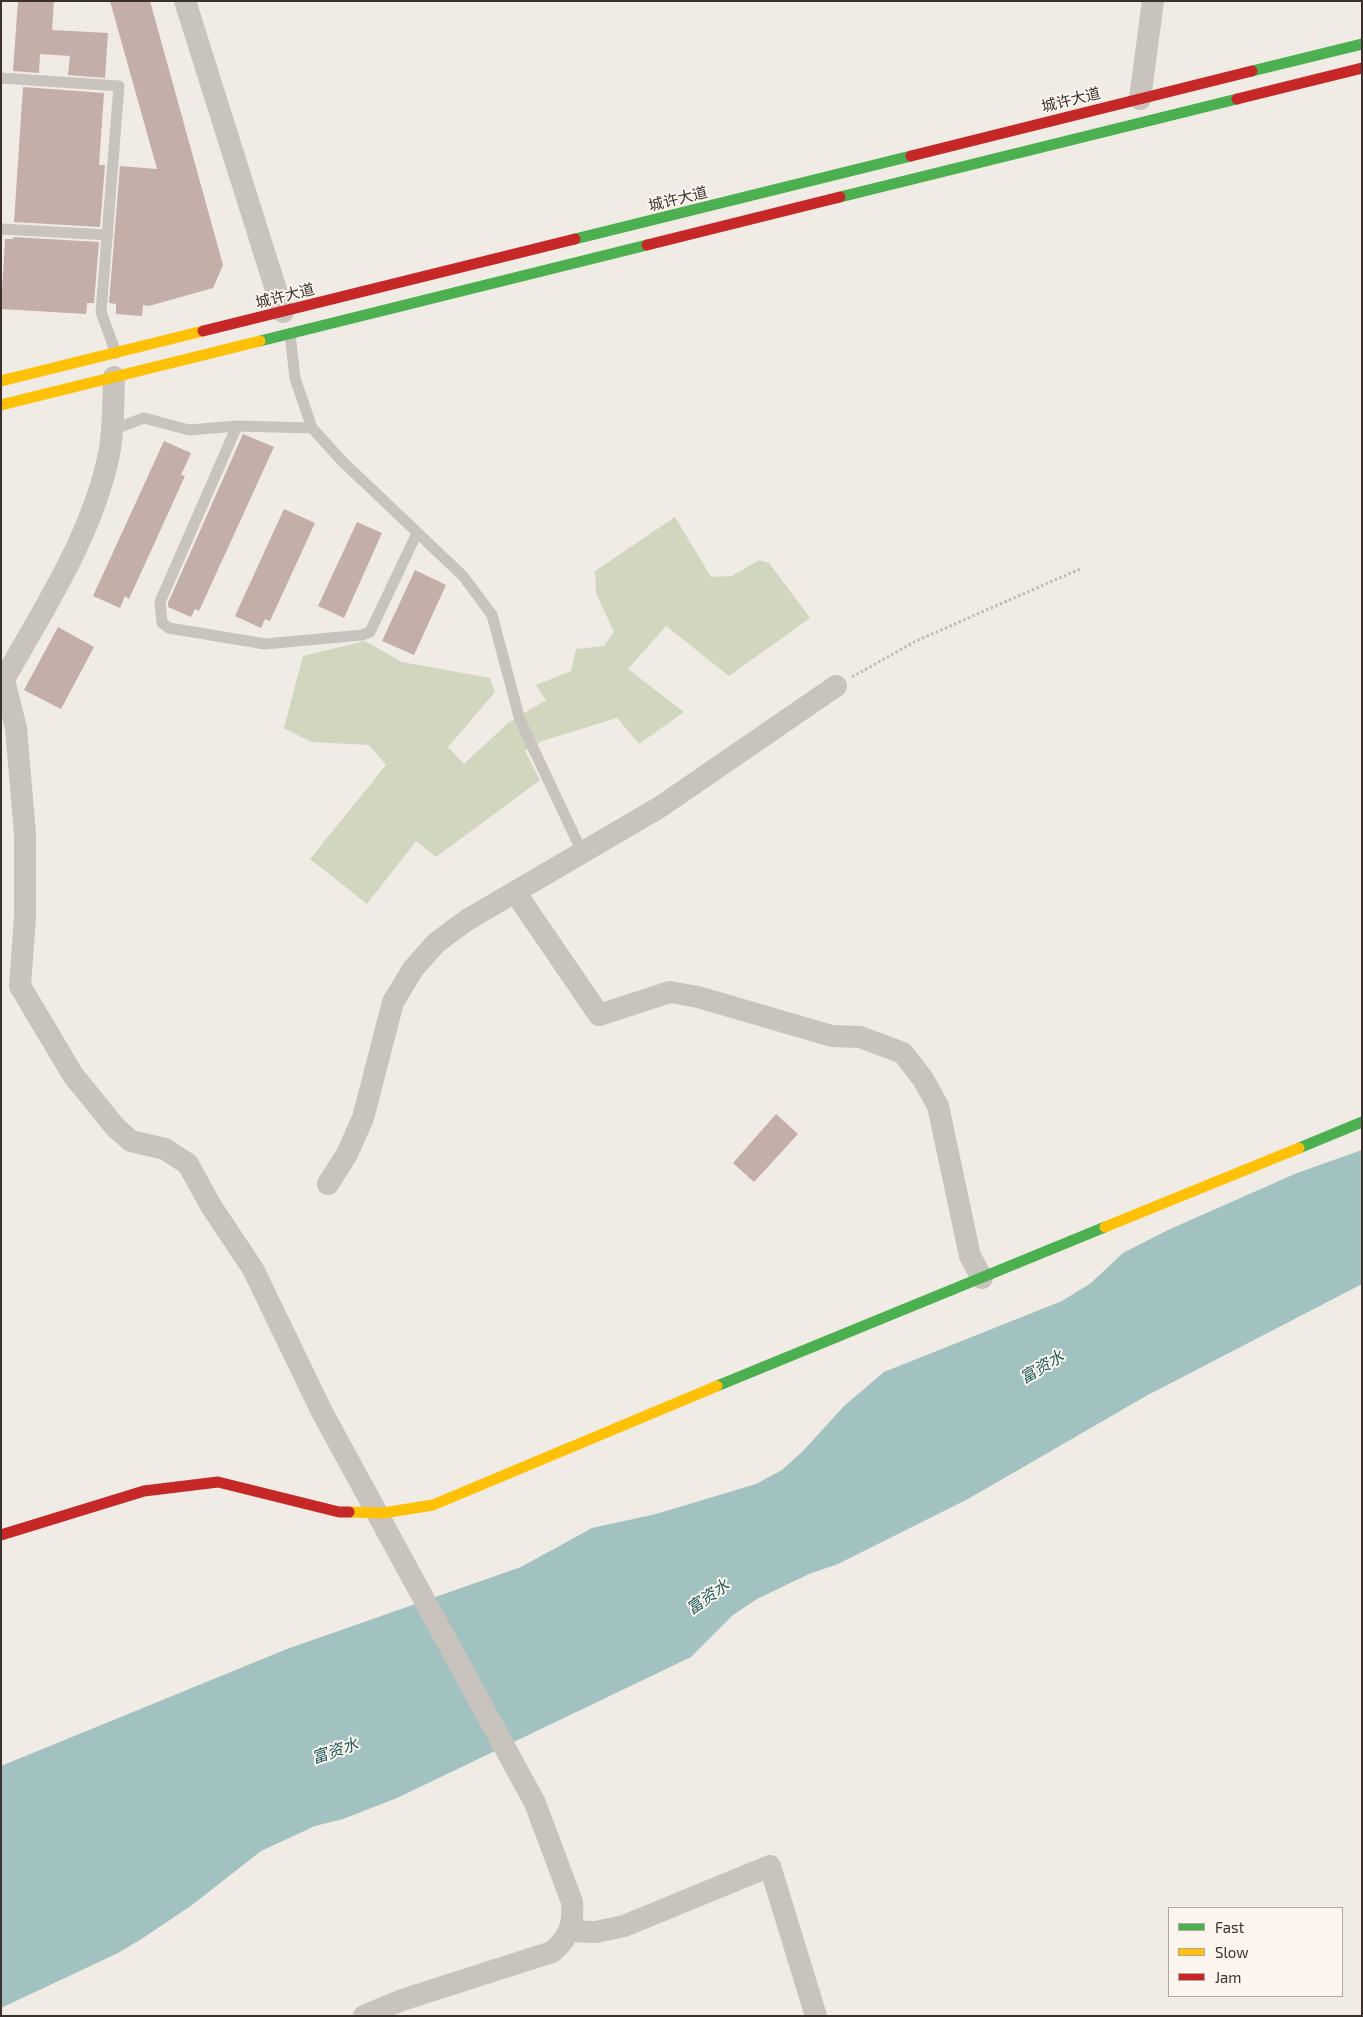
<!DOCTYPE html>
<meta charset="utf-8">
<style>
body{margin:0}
#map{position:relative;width:1363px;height:2017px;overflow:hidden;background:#f0ebe5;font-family:"Exo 2",sans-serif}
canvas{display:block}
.frame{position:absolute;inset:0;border:2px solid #3b302b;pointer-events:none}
.legend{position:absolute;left:1168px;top:1907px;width:175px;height:90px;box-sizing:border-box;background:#fbf5ee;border:1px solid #aea6a0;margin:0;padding:6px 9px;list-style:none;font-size:15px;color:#3b302b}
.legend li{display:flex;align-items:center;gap:10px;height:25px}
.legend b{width:25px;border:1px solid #aea6a0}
</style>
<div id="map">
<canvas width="1363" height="2017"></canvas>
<div class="frame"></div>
<ul class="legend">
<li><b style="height:6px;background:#4caf50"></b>Fast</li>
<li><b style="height:6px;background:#ffc107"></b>Slow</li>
<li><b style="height:6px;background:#c62828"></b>Jam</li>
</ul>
</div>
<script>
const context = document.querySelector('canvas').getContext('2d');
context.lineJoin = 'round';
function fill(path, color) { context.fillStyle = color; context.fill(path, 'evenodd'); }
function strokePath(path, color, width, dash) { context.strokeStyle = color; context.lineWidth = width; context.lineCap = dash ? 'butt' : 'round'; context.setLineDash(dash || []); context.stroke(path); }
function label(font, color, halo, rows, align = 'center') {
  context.font = font + ' "Exo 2","Noto Sans SC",sans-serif'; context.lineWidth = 4; context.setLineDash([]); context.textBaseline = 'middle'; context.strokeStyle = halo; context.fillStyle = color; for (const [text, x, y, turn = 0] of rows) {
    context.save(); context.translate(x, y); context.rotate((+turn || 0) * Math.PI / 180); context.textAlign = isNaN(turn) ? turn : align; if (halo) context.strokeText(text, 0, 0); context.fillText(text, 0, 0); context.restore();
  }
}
const green = new Path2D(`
 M675,517L711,577L732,576L759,560L769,563L810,618L729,676L666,626L628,669L684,712L639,744L617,718L542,741L525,751L540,780L436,857L416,841L367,904L310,859L386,765L369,745L311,742L284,728L303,656L365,641L402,662L490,678L495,692L448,747L464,764L508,723L546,700L536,685L571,671L576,649L604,646L614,632L596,593L595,571Z`);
const water = new Path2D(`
 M1362,1150V1284L1146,1396L968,1499L838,1564L809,1574L757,1599L733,1615L691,1657L397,1798L343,1819L315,1826L261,1851L192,1905L143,1938L118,1953L1,2008V1766L287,1649L521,1567L592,1528L656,1514L756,1484L782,1470L804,1450L844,1406L884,1372L1062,1301L1091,1283L1123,1253L1168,1230L1297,1173Z`);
const building = new Path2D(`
 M18,1H54L52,30L108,33L105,78L68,75L70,56L40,54L39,73L13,71Z
 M110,1H150L223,265L213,288L149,306L143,305L142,316L116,314V304L109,303L120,166L157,169Z
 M23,87L104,93L99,165H105L100,227L14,222Z
 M13,237L99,242L94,303H87L86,314L1,309L5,239H13Z
 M243,434L274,447L199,611L195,609L191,617L168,607V603Z
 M164,441L191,453L181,475L185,476L129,599L125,596L120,608L93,596Z
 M284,509L315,523L270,621L265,619L261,628L235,616Z
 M357,522L382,533L344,618L318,606Z
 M415,570L446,585L414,655L382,641Z
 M58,627L94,647L61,709L24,690Z
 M776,1114L798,1134L754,1182L733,1163Z`);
const path = new Path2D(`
 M852,677L916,641L1080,569`);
const lane = new Path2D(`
 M1,78L119,86L101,312L116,353
 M1,229L108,235
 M290,334L295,378L312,428L342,461L463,576L492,615L520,720L582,852
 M237,426L160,602L162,623L169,628L265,644L362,635L370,632L417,533
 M112,430L144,418L189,430L237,426L312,428`);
const street = new Path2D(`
 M185,1L283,312
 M1140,99L1153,1
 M4,680L16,728L25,834V917L20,986L73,1075L116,1128L131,1141L165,1149L188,1164L211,1206L253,1269L322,1412L535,1803L572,1902C574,1924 569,1938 552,1952L402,2000L364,2016
 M1,685C42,611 92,537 109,454C114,429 113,403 114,377
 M515,892L599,1015L670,992L698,997L832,1036L860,1037L903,1053L923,1079L938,1106L970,1256L982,1278
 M328,1184L347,1154L363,1118L393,1002L413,969L436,943L467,920L660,807L836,686
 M570,1931L596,1932L624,1926L770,1866L816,2016`);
const fast = new Path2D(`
 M1252,71L1362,44
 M840,197L1237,99
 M575,239L911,156
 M260,341L647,245
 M1299,1148L1362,1122
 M717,1386L1105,1227`);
const slow = new Path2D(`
 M1,381L203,331
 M1,405L260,341
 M1105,1227L1299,1148
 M349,1512L383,1513L433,1505L717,1386`);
const jam = new Path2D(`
 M1237,99L1362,68
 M911,156L1252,71
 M647,245L840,197
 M203,331L575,239
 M1,1535L144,1491L218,1482L339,1512H349`);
const streetNames = [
 ["城许大道",1071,100,-14],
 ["城许大道",678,199,-14],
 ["城许大道",285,296,-14]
];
const waterNames = [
 ["富资水",1042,1367,-31],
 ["富资水",708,1597,-35],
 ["富资水",335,1751,-19]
];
fill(green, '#d1d6bf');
fill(water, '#a1c2c1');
fill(building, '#c3afa7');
strokePath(path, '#c2bbb6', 3, [2.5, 2.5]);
strokePath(lane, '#c9c3be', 11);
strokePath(street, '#c9c3be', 22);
strokePath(fast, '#4caf50', 11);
strokePath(slow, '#ffc107', 11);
strokePath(jam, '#c62828', 11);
label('15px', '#3b302b', '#fbf5ee', streetNames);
label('italic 16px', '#1f5a5e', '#fbf5ee', waterNames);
</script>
